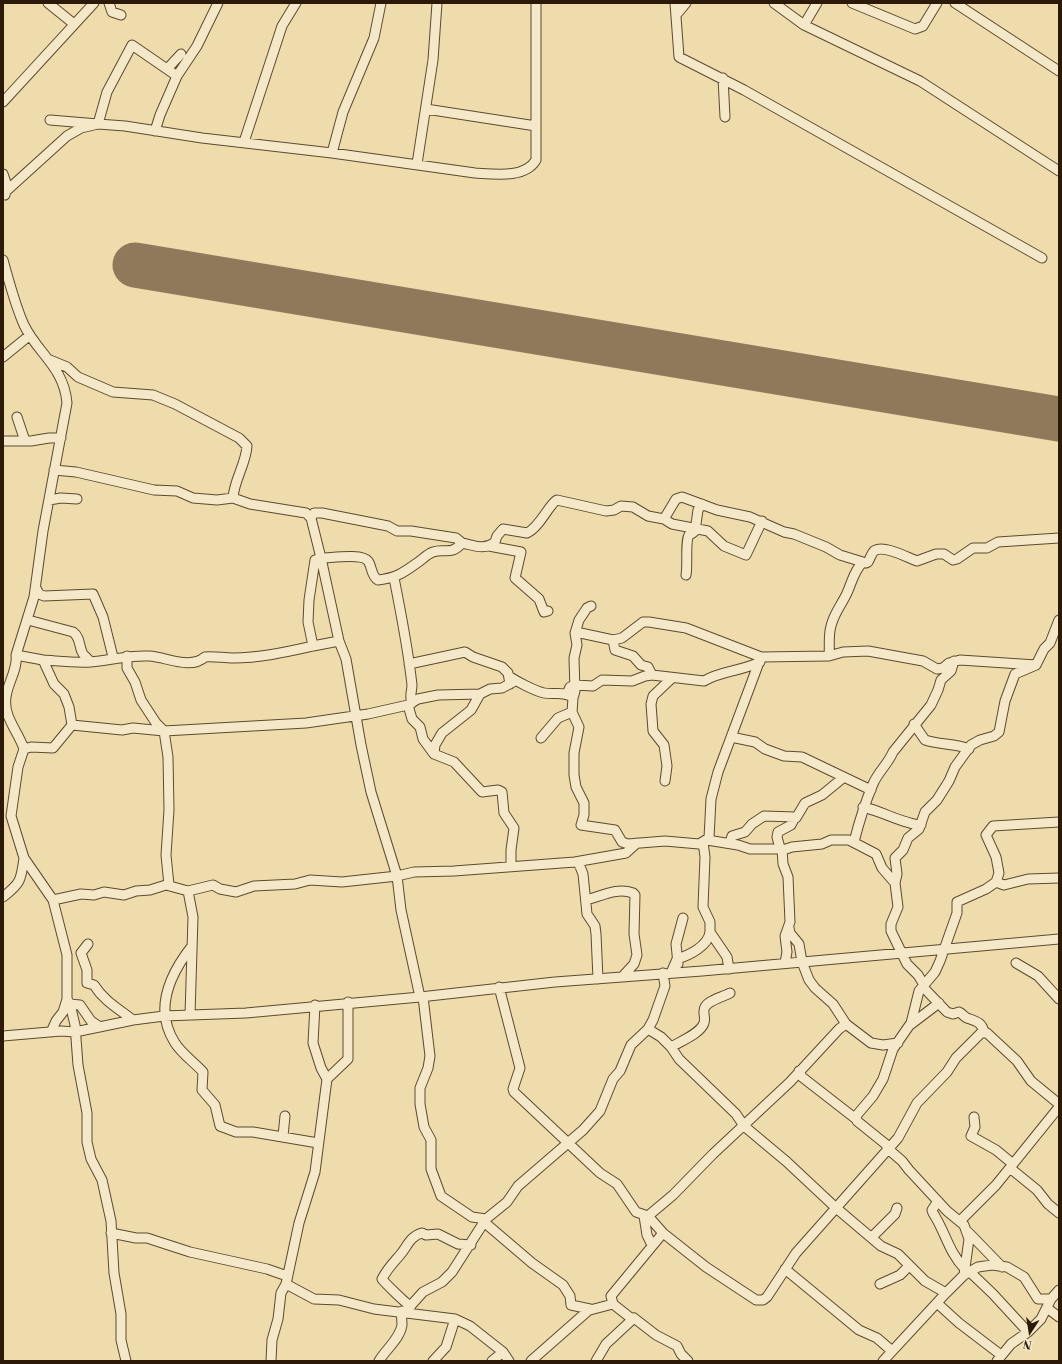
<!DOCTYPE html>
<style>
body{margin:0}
#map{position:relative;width:1062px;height:1364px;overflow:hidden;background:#eedcac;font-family:"Libre Bodoni",serif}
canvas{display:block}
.frame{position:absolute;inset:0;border:4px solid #2d1907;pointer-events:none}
.north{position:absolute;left:1010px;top:1312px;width:40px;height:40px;-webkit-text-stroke:3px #f4e8c9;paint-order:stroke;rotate:192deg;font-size:11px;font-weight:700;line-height:16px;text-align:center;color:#2d1907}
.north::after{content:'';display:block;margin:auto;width:14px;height:18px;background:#2d1907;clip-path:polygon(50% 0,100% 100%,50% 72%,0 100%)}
</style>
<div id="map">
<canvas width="1062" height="1364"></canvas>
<div class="frame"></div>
<div class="north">N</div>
</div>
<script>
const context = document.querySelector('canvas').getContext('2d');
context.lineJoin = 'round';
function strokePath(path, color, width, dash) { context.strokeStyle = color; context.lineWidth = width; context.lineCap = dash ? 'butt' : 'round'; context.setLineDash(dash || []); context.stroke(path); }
const runway = new Path2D(`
 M135,265L1059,419`);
const minor = new Path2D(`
 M48,3L74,24
 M109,3L112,12L121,15
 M675,3L679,57L744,90L1042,258
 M774,3L804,25L920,81L1059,171
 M852,3L915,29L923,26L937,3
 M955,3L1059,71
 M676,15L686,3
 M804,25L817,3
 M168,68L181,54
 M723,78L725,117
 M3,102L94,3
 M426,109L536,126
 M50,120L98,124L107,92L132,45L177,76
 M155,131L160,115L177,76L197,46L218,3
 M244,142L282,26L296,3
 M332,153L343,112L374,38L381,3
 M417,164L433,60L437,3
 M3,174L7,186L5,195
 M3,194L67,136L81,128L98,124L125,126L202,138L332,153L475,173C493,174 525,179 536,160V3
 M3,260C9,281 15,305 24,325C38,354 64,367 67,403L43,531L34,597L16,655C18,669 8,682 6,697C3,717 18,731 24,749L18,767L11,816L24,858L53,900L67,955V999L70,1004L80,1005L91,1021L100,1027
 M3,357L30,335
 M50,360L67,367L78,377L113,392L153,395L175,404L239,438L247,446C246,464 234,480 233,498L250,504L306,513L311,518L321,558C331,558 362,553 368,561C372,566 371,576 378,580C396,578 403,573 417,563C423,559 427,554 433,552C445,548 451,556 462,543C474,545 484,551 495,542L497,536L503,529L527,533C540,527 549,504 557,500L606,511L614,510L621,506L633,507L648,516L664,519L676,499L682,497L717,510L750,517L784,532L794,534L826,547L840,555L866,563L868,562C870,559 871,554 874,551C884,544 908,558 917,561L936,554H944L953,560L957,559L973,548H987L998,542L1059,538
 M17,417L25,441
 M3,441H31L49,438H61
 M54,470L76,472L154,490L177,491L193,498L217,500L233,498
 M49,500L61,498L77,499
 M311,518L314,513H322L388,526L397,531H411L456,538L462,543
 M664,519L672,524L708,531L724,546L746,555L762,521
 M489,546L521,552L515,578L539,599L544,612L548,611
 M686,575C688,566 685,541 689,535C691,534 693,533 695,531L698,510L702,504
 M394,578C401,613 408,648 412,685C412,691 409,697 412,703
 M36,588L39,594L44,596L93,594L103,617L113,657
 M591,606L587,608L579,620L575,633L577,645L574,658L575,691L573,698L572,712L579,727L574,753V775L576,787L584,803V815L581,825L615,830L622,842L628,844L665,841L699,844L709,838L711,799L718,772L761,657
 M28,620L73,632C80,637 79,645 82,652C83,656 88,657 90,662
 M576,632L613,640L622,638L643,622H649L686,628L761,657L829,656L843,652L868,651L923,661L937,669L943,668L949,663L960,660L1036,665
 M613,640L615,650L633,656L641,665L648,667L652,675
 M313,646L339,641
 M16,655L43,660L54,684L64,694L69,707L72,725
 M127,656V668L135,682L141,700L156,723L164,731L168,757L169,810L166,855L169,885
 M829,656C830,646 828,636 831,626C834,613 842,604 847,593C852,582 854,571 862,563
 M43,660C59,661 75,663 91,662C111,660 129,655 149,656C167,657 190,670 205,657C214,656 223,658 233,658C260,658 286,652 313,646L308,622L309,600L315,560L321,558L339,641L346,659L361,745L371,792L397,876L342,882L310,880L295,884L254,886L236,892L220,889L213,885L188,891L166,885L150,890L136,891L124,895L104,892L94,895L81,894L53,900
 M409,664L465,652L473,657L502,667L508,673L510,684
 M510,677C518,682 535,691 544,693C554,695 563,691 572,697
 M567,694L570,687L575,685L593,686L602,680L632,681L645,676L652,675L704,681C720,671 742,671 760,662
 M408,705L412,719L420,727L423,739L434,754L454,762L482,792L498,790L502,792L504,813L514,828L511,850V865
 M914,724L925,740C940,745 955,743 969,749
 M731,737L755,742L765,749L784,756L802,757L871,790
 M541,738L558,718L572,712
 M24,749L31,747L53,748L72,725L122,730L133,728L164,731L306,723L368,714L408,705L418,699L438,695L480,694L490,689L502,688L515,681
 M434,754L435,745L442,733L471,710L480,694
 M665,781L667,766L664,745L653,731L651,704L653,696L672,678
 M863,807C882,811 903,824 921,825
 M796,818L805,803L822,795L844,777
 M707,840L738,845L750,849H782L783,864L788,877L790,922L785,936L787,952L785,963
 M703,842L705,857L703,907L710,922V932L727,957L729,969
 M854,842C859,822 865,803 873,784C878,772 888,764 893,752L931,705L938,690L941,680L951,671L954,661
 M730,843L732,836L745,832L752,824L764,816L795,817L791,825L778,832L777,837L780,848
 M783,850L792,847L822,844L831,840H849L876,854L882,868L895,883
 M575,862L626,853L637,843
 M996,882L1004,885L1028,879L1059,878
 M188,891L193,917L190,1015
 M3,897C21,883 21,880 24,858
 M586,900C602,896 617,887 633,893L635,895L634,934L637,955L634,964L622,977
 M789,928L790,933L799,944L802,962L809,980L815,988L833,1004L846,1024L871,1043L883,1045L898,1043
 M88,944L81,953L87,970V983L94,985C104,1001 119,1009 133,1020
 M192,946C170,974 153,1009 175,1043C182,1054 194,1062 203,1072L202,1090L215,1105L220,1126L236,1132H253L318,1143
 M1016,963L1038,976L1059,999
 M678,964L676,944L683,918
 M671,973L677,959C690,955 708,946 710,932
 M924,985L918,975L907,964L891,931V924L898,907L895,883L897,874L895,858L903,850L908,838L919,829L925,812L937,800L949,781L955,767L971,745L980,740L994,736L999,732L1005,701L1015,674L1036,665L1044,649L1050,643L1059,620
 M499,987L520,1068L513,1089L514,1092L600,1173L617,1184L636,1212L648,1216L663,1233L706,1267L756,1300H763L767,1297L796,1253L898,1138L917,1103L947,1072L956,1058L981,1033H987L1017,1061L1031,1081L1059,1104
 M923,987L947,1012L953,1014L959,1012C962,1013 964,1017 967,1018C975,1021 982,1022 984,1032
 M420,997L401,910L397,876L414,872L454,871L575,862L579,864L583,874L587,914L595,926L596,934L598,979
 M423,997L430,1056L428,1068L420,1088V1104L424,1127L431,1140V1169L441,1196L472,1217L486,1219
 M70,1004L75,1025L78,1065L87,1113V1142L91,1159L102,1180L111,1221L114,1273L121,1314V1340L126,1361
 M315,1005L313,1043L321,1068L327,1079L315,1172L299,1223L286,1284L314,1299L339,1300L374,1309L455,1319L470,1326L503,1352L509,1361
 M910,1025L939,1003
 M648,1029L661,1037L671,1047L679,1059L736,1114L744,1126L787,1162L835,1207L881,1246L898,1254L925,1281L946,1293
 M51,1032L56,1021L63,1012L67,999
 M3,1036L61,1031L75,1032L133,1020L164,1016L246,1013L420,997L555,982L702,971L1059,939
 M671,1047C681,1041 700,1034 704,1023C706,1018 702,1011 705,1007C709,1000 723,997 730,993
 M799,1071L802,1077L856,1119
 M327,1079L348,1059V1002
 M974,1117L975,1127L971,1136L996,1150L1013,1164
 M283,1136L285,1116
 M888,1146L857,1121L856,1116L873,1096L883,1079L893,1049L911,1023L919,991L935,972L940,961L957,913V902L986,889L996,882L999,873L996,857L986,835L993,826L1059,822
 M887,1148L902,1161L909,1170L947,1211L964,1225L969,1239L964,1275
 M1010,1168L1037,1190L1048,1204L1059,1213
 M938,1201L932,1210L933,1213C945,1231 949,1253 965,1269
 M644,1216L647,1235L652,1245
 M648,1216L673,1195L713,1154L790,1082L839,1029L846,1024
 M960,1221L996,1185L1059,1107
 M484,1222L532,1263L563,1285L570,1296L571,1305L590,1309L531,1361
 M968,1232L1002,1267
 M111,1233L136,1238H147L190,1252L267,1269L287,1276
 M872,1237L895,1214L897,1208
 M785,1269L859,1330L877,1338L892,1351
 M970,1272L993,1294L1028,1332
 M880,1284L900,1275L909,1266
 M937,1303L959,1323L1001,1355
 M411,1306C407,1305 384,1282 382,1279C387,1269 393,1263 400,1255C407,1247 410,1236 422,1233L426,1235L438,1234L458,1244L471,1245
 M1047,1308L1059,1317
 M590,1310L613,1304
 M405,1312L423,1292L442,1282L452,1272L486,1219L507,1202L518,1186L583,1130L600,1111L613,1079L620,1071L631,1045L648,1029L653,1020L665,986L663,973
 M632,1319L613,1304L611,1296L663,1233
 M271,1361L272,1340L278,1319L281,1293L286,1284
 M379,1361C385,1350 400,1339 402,1325C402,1320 401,1316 402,1311
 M433,1361L446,1347L455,1319
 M492,1361L503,1352
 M596,1361L606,1344L634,1318L656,1335L677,1346L681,1354L688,1361
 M883,1361L946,1293L964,1275L978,1267L992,1265L1007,1267L1024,1277L1038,1299H1051
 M997,1361L1011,1344L1028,1332L1041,1319L1051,1299L1059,1290`);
strokePath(runway, '#8e7a5a', 45);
strokePath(minor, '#5d4a30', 11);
strokePath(minor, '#f4e8c9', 9);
</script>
